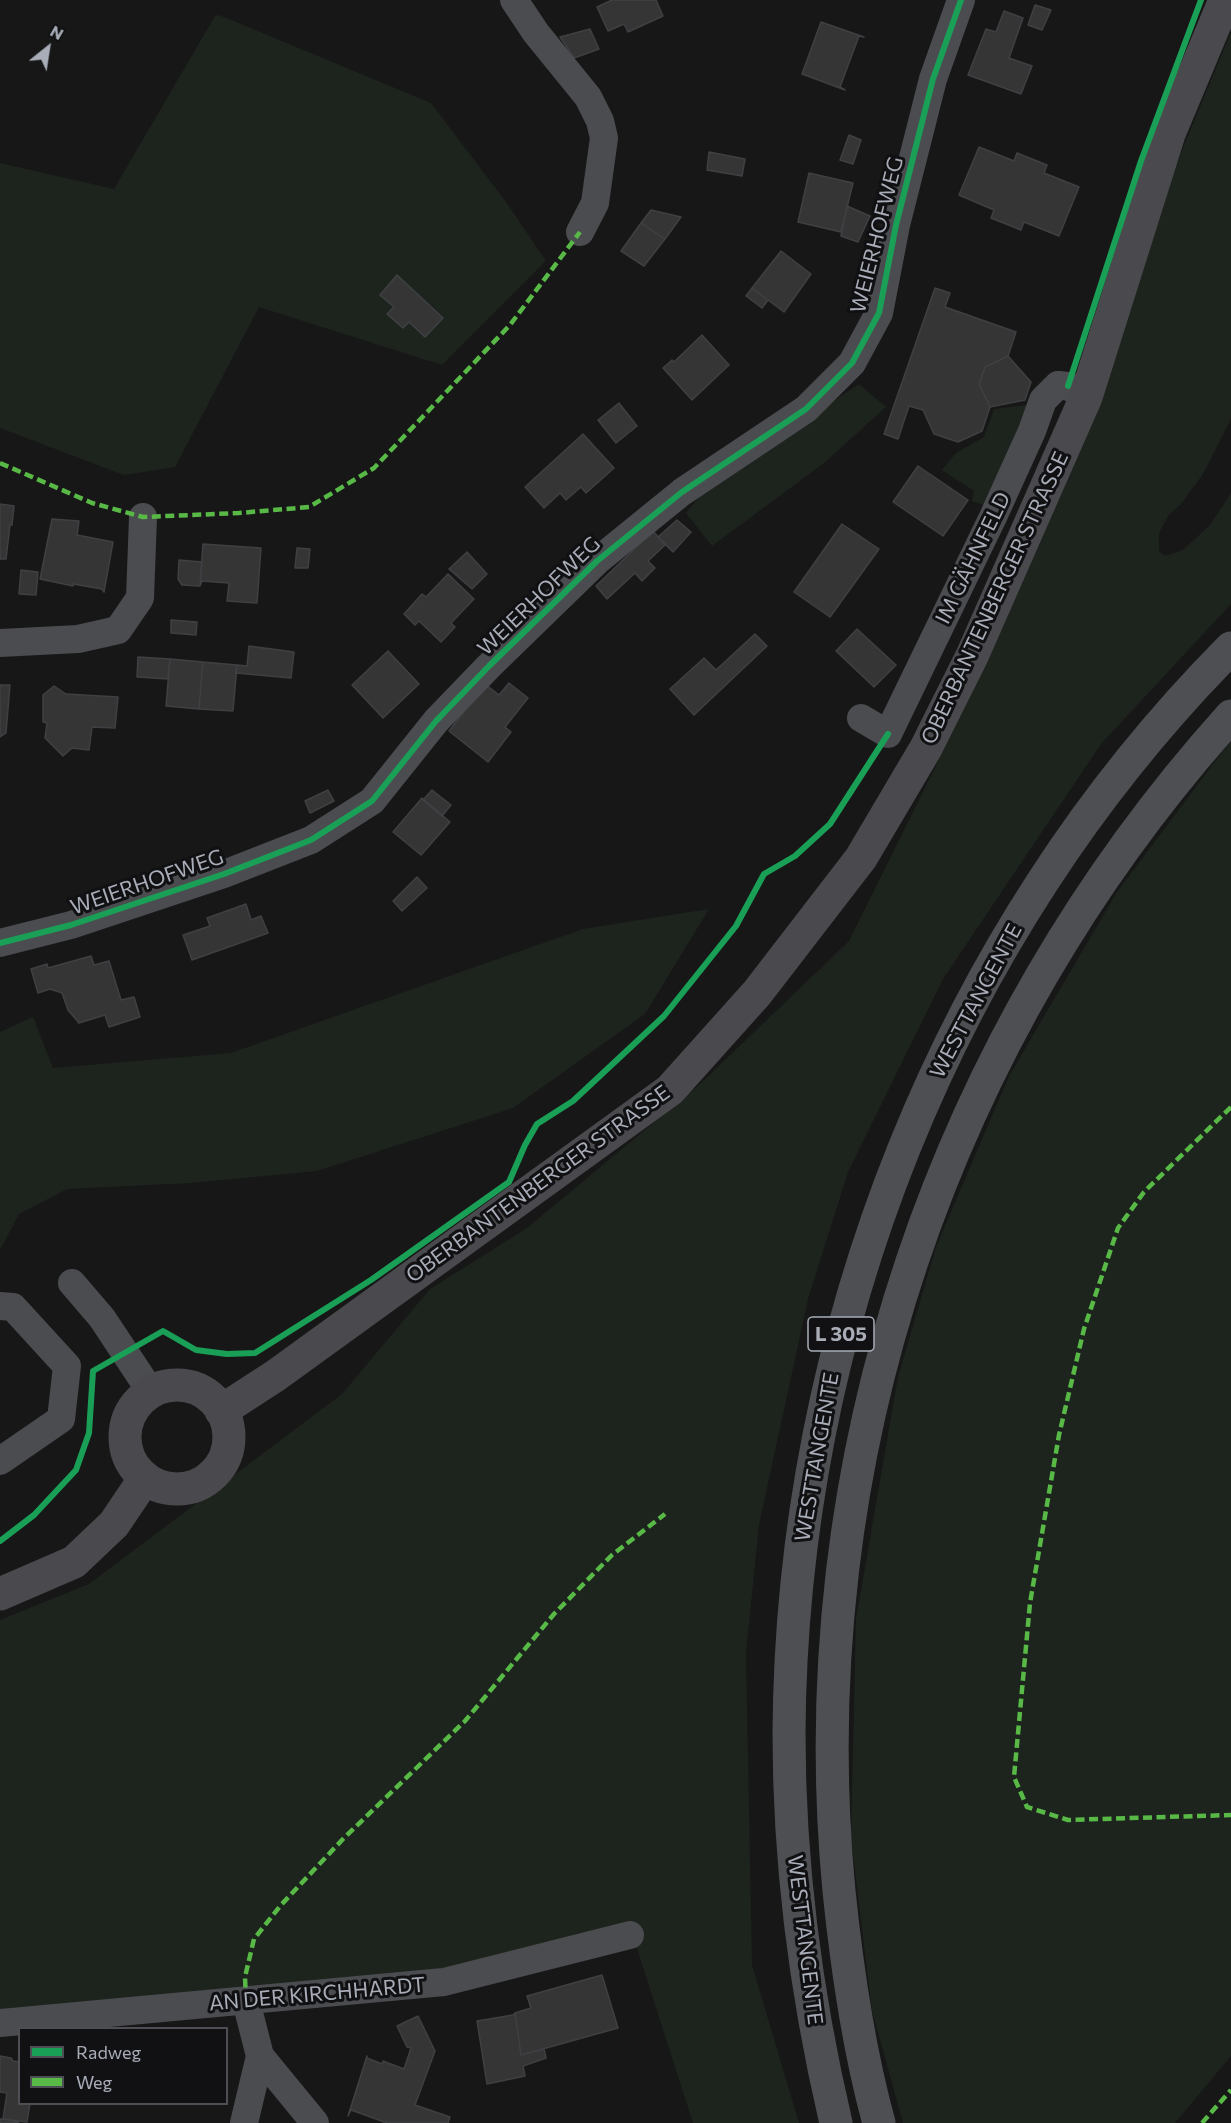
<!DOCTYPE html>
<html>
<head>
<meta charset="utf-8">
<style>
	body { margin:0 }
	#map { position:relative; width:1231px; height:2123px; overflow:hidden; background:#171717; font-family:Commissioner,sans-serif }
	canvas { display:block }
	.legend { position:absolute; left:18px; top:2027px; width:210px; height:78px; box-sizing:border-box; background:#111113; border:2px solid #4d4f55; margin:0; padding:8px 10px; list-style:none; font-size:18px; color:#a8adb8 }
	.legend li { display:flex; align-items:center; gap:12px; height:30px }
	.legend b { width:30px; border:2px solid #4d4f55 }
	.north { position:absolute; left:18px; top:18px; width:60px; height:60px; -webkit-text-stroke:4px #111113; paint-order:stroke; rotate:30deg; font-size:16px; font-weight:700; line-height:24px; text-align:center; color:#a8adb8 }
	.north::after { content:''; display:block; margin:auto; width:21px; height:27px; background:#a8adb8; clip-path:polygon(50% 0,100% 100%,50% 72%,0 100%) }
</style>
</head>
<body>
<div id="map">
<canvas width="1231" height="2123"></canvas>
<ul class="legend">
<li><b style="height:8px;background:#1a9f57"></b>Radweg</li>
<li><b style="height:8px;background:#58b947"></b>Weg</li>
</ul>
<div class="north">N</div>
</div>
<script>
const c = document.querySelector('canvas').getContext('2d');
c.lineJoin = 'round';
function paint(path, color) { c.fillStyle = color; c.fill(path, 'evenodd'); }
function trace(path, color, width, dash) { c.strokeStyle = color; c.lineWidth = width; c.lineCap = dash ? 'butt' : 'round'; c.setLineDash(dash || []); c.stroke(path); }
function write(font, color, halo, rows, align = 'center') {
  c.font = font + ' Commissioner,sans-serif'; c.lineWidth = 6; c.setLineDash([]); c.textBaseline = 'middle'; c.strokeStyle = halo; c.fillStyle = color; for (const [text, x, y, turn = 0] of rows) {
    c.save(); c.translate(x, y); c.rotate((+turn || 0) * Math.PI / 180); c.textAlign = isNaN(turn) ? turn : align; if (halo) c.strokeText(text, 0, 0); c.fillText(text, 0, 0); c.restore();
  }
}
paint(new Path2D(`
	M219 15 431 103 506 202 546 261 442 365 259 307 175 467 124 475 0 428V163L114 189 215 16Z
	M1231 32V419L1203 474 1181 504 1168 516 1159 533V551L1165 556 1183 550 1210 525 1231 493V604L1101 744 943 979 848 1172 808 1299 759 1525 746 1653 752 1965 799 2123H693L633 1936 426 1980 0 2017V1620L89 1584 342 1394 430 1289 527 1228 699 1085 849 941 970 697 1168 184Z
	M859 384 886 407 824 463 712 546 686 513 708 486Z
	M1027 405 989 507 972 501 974 491 942 470 956 453 984 437 994 409Z
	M1231 740V2056L1175 2123H903L872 2011 851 1837 856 1619 898 1377 936 1247 1009 1076 1117 892Z
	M709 909 645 1014 513 1108 317 1171 190 1183 67 1189 19 1214 0 1250V1032L33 1017 53 1068 231 1053 583 929Z`), '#1d241e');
const building = new Path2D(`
	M612 0H656L663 16 628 32 624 24 608 31 597 7Z
	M1035 5 1051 10 1042 30 1028 25Z
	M1004 11 1023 18 1009 58 1032 66 1021 94 968 75 986 29 996 32Z
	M821 22 864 37 859 36 840 87 845 90 802 74Z
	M590 29 599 49 574 58 560 37Z
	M849 135 861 140 853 164 840 160Z
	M979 147 1014 161 1017 153 1047 165 1044 173 1079 187 1059 236 1024 222 1021 230 991 218 994 210 959 195Z
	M709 152 745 159 742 176 707 170Z
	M809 173 853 183 841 232 798 222Z
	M847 206 870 216 858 242 841 236Z
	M651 210 681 217 665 239 641 223Z
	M641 223 665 239 644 266 621 251Z
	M781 251 811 274 784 312 752 288Z
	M397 275 443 318 425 337 409 322 403 328 387 314 394 307 380 295Z
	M752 288 768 300 762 308 746 296Z
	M935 288 950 293 945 307 1016 332 1008 356 985 367 979 384 990 407 982 431 958 442 934 434 923 410 909 406 898 439 884 434Z
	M702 335 729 365 692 400 663 368 672 360 674 362Z
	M1008 356 1031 382 1025 400 990 407 979 384 985 367Z
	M619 403 637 426 616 443 598 420Z
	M583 434 614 468 586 493 581 487 566 500 560 493 544 508 525 487Z
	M918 466 968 500 943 536 893 502Z
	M0 504 14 506 12 525H10L6 559H0Z
	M52 519 79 521 77 535 113 542 104 592 102 589 73 584V586L40 579Z
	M677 520 691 532 673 552 658 537Z
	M842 524 879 549 830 617 794 592Z
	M653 531 665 545 648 561 655 568 642 581 635 573 607 599 596 586Z
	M203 544 261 548 257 603 227 601 229 583 202 581 200 586Z
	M297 548 310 549 308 568H295Z
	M467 552 487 574 472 589 449 569Z
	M179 560 202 562 200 586 182 585 178 579Z
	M21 570 38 572 36 595 19 594Z
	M448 574 474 599 451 623 455 627 441 642 419 621 415 625 404 614 422 594 426 597Z
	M171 620 197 622 196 635 171 633Z
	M857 629 896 665 874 687 836 651Z
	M755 634 767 646 694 715 670 689 704 658 716 670Z
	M249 646 294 652 291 678 236 673 237 665 247 666Z
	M388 651 419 684 383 718 352 685Z
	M138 657 170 659 168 679 137 677Z
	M170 659 203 662 199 709 166 706Z
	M203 662 237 665 233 711 199 709Z
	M509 683 528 698 505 727 511 732 488 762 449 731 485 684 499 695Z
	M0 685H10L6 733 0 737Z
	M54 686 66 694 118 697 115 728 92 727 89 750 72 748 63 756 45 738 47 723 43 722V695Z
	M328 790 334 801 310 813 305 801Z
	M432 790 451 805 442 816 423 800Z
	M422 798 450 822 421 855 393 832Z
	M417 877 427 888 402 911 393 901Z
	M246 904 251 920 261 916 268 933 192 960 183 935 210 926 207 918Z
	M91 956 94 965 109 961 121 1000 134 997 140 1017 109 1027 105 1015 79 1023 68 1010 62 993 50 989 38 993 31 969 47 964 48 968Z
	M602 1975 618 2028 521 2055 515 2013 531 2008 527 1996Z
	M515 2013 521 2055 544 2049 546 2058 523 2066 525 2076 487 2084 477 2021 513 2015Z
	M418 2016 435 2051 415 2105 450 2117 448 2123H387L351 2110 348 2116 367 2056V2058L382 2064 383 2061 404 2069 411 2048 407 2047 397 2026Z
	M0 2056 11 2058 13 2061 20 2062V2104H30L27 2122 3 2119 7 2093 0 2092Z
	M0 2119 10 2120 19 2123H0Z`);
paint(building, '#353536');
trace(building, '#3f4043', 1.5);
trace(new Path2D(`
	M514 0 536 33 588 97 600 121 604 138 595 203 580 232
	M0 643 78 639 118 630 140 598 143 517
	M861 718 888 734 993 517 1032 431 1043 400 1058 385 1068 386 1086 397
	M0 943 71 925 224 874 311 840 372 801 436 721 489 666 597 561 682 492 806 409 852 363 879 313 896 225 933 79 961 0
	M72 1283 102 1318 151 1392
	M0 1306 13 1307 67 1366 61 1419 0 1461
	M246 2001 260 2056 315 2123
	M0 2023 444 1982 630 1935
	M244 2123 260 2056`), '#4b4c50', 28);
trace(new Path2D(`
	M125 1437a52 52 0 1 1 104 0a52 52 0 1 1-104 0Z
	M221 1411 275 1376 670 1090 757 993 861 858 926 748 972 656 1086 397 1169 134 1225 0
	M0 1594 74 1562 114 1524 145 1478`), '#4a4a4e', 33);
trace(new Path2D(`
	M836 2123C806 1995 789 1865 789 1734 791 1333 947 934 1231 648
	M879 2123C858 2047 847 1969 839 1891 798 1462 943 1036 1231 716`), '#4d4f52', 33);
trace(new Path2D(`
	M0 463 92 503 143 517 239 513 309 507 374 468 510 325 580 232
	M1231 1107 1144 1192 1118 1228 1084 1329 1059 1435 1030 1603 1014 1777 1027 1807 1068 1820 1231 1815
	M246 2001 245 1977 254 1939 281 1905 343 1839 465 1721 554 1614 612 1555 665 1514
	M1202 2123 1231 2090`), '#58b947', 4.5, [9, 4.5]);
trace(new Path2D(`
	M1068 386 1141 161 1201 0
	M0 943 71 925 224 874 311 840 372 801 436 721 489 666 597 561 682 492 806 409 852 363 879 313 896 225 933 79 961 0
	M0 1541 34 1515 76 1470 89 1433 93 1371 163 1331 196 1350 227 1354 255 1353 371 1280 509 1182 525 1145 537 1124 573 1101 664 1016 736 926 764 874 795 856 830 824 888 734`), '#1a9f57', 6);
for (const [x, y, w] of [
	[841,1334,66]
]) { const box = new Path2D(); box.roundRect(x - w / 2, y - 17, w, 34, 4.5); c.fillStyle = '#111113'; c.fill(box); trace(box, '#a8adb8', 1.5); }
write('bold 20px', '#a8adb8', null, [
	["L 305",841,1334]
]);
write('21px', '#a8adb8', '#111113', [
	["WEIERHOFWEG",877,235,-76],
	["IM GÄHNFELD",973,558,-64],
	["WEIERHOFWEG",539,596,-44],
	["OBERBANTENBERGER STRASSE",995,598,-65],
	["WEIERHOFWEG",147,882,-19],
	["WESTTANGENTE",976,1001,-62],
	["OBERBANTENBERGER STRASSE",538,1184,-36],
	["WESTTANGENTE",817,1457,-80],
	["WESTTANGENTE",805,1940,83],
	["AN DER KIRCHHARDT",317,1994,-5]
]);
</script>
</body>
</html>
